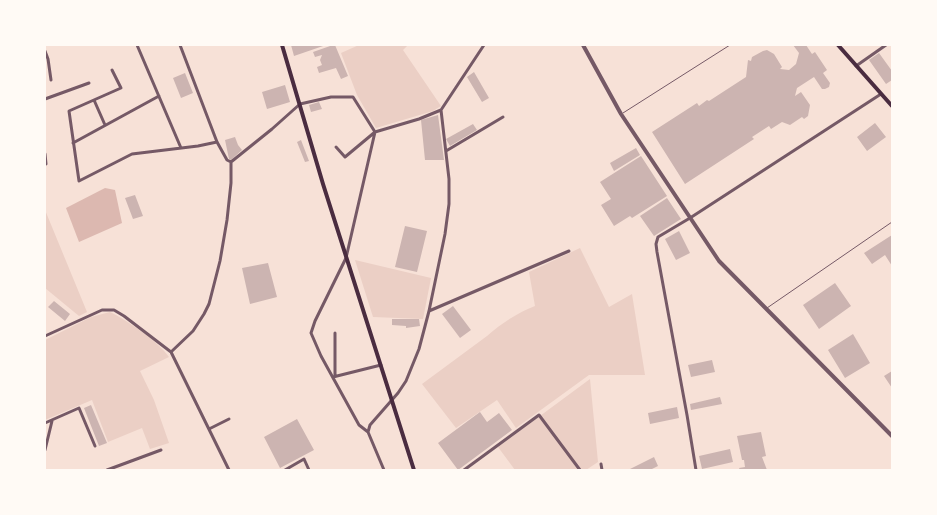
<!DOCTYPE html>
<html>
<head>
<meta charset="utf-8">
<style>
	body { margin:0 }
	#map { position:relative; width:937px; height:515px; overflow:hidden; background:#f7e1d7; font-family:Mulish,sans-serif }
	canvas { display:block }
	.frame { position:absolute; inset:0; border:46px solid #fffaf5; pointer-events:none }
</style>
</head>
<body>
<div id="map">
<canvas width="937" height="515"></canvas>
<div class="frame"></div>
</div>
<script>
const c = document.querySelector('canvas').getContext('2d');
c.lineJoin = 'round';
function paint(path, color) { c.fillStyle = color; c.fill(path, 'evenodd'); }
function trace(path, color, width, dash) { c.strokeStyle = color; c.lineWidth = width; c.lineCap = dash ? 'butt' : 'round'; c.setLineDash(dash || []); c.stroke(path); }
paint(new Path2D(`
	M359 45H408L403 50 441 106 433 111 376 128 357 95 341 53Z
	M45 210 87 312 79 316 45 288Z
	M580 248 609 307 632 294 645 375H589L516 428 497 400 456 428 422 384 487 336C502 323 517 313 535 306L529 272Z
	M355 260 431 278 423 319 373 317Z
	M110 312C128 321 158 341 169 357L140 371 154 400 169 443 150 449 142 428 108 442 92 400 45 420V340L91 317Z
	M590 379 598 462 586 470H515L498 447Z`), '#ebcfc5');
paint(new Path2D(`
	M105 188 115 190 122 223 79 242 66 208Z`), '#dcb8b0');
paint(new Path2D(`
	M291 45H326L294 56Z
	M333 45H335L348 76 341 79 336 68 319 73 317 67 322 65 320 60 322 55 315 57 313 52Z
	M793 45H806L812 54 815 52 827 70 823 73 830 83 829 87 825 89H822L814 77 797 88 795 96 801 92 810 105 808 116 804 119 802 117 790 125 782 122 771 129 769 126 752 137 754 139 685 184 652 132 697 103 699 106 707 100 709 101 746 77 748 60 751 61 752 57 763 51 767 50 774 54 782 67 780 69 789 70 796 64 799 53Z
	M879 53 892 71V80L886 84 869 60Z
	M474 72 489 98 482 102 467 77Z
	M185 73 193 93 181 98 173 78Z
	M285 85 290 102 267 109 262 92Z
	M319 102 322 109 311 112 309 105Z
	M438 115 444 160H425L421 120Z
	M875 123 886 137 867 151 857 137Z
	M473 124 477 130 450 146 446 139Z
	M235 137 238 145 242 150 231 160 229 159 225 140Z
	M301 140 309 161 305 162 297 142Z
	M636 148 640 155 614 171 610 163Z
	M641 156 667 196 632 218 630 216 614 226 601 205 611 199 600 182Z
	M135 195 143 216 133 219 125 198Z
	M667 198 681 219 654 236 640 216Z
	M405 226 427 231 417 272 395 267Z
	M679 231 690 253 676 260 665 239Z
	M892 235V266L885 255 872 264 864 253Z
	M268 263 277 297 250 304 242 268Z
	M835 283 851 306 819 329 803 305Z
	M54 301 70 314 65 321 48 307Z
	M453 306 471 330 460 338 442 314Z
	M392 319H419L420 326 406 328V326L392 325Z
	M853 334 870 363 845 378 828 350Z
	M712 360 715 372 691 377 688 365Z
	M892 371V388L884 376Z
	M720 397 722 404 691 410 690 404Z
	M91 405 107 443 99 446 84 408Z
	M677 407 679 418 650 424 648 413Z
	M480 412 487 422 499 413 512 430 458 470 438 443Z
	M297 419 314 450 280 468 264 437Z
	M761 432 766 456 762 457 767 470H740L739 468 745 467 744 460H742L737 436Z
	M730 449 733 462 702 469 699 456Z
	M654 457 658 466 650 470H628Z`), '#ccb4b1');
trace(new Path2D(`
	M623 113 730 45
	M767 308 892 222`), '#755966', 1);
trace(new Path2D(`
	M137 45 181 148
	M180 45 217 142 227 160 231 162
	M45 51 48 59 51 80
	M856 66 886 45
	M112 70 121 88 69 111 79 181 132 154 198 146 217 142
	M45 99 89 83
	M94 100 105 125
	M73 143 159 96
	M336 147 345 157 375 132 346 258 315 321 311 333 321 356 359 425 368 432
	M446 151 503 117
	M45 154 46 164
	M429 311 569 251
	M335 333V376
	M45 336 102 310H114L124 316 171 352 229 470
	M171 352 193 331 204 314 209 304 220 261 227 220 231 183V162L272 129 300 104 331 97H353L375 132 419 119 441 110 484 45
	M333 377 381 365
	M45 423 79 408 95 446
	M209 429 229 419
	M45 450 52 421
	M601 464 602 470
	M107 470 161 450
	M285 470 304 459 309 470
	M384 470 368 432 370 425 398 393 406 381 419 349 429 311 445 234 449 204V179L441 110
	M464 470 539 415 580 470
	M696 470 687 415 657 252 656 244 658 237 690 218 881 94`), '#755966', 3);
trace(new Path2D(`
	M583 45 621 114 719 261 892 436`), '#755966', 4);
trace(new Path2D(`
	M282 45 323 184 414 470
	M838 45 892 106`), '#4a2c40', 4);
</script>
</body>
</html>
